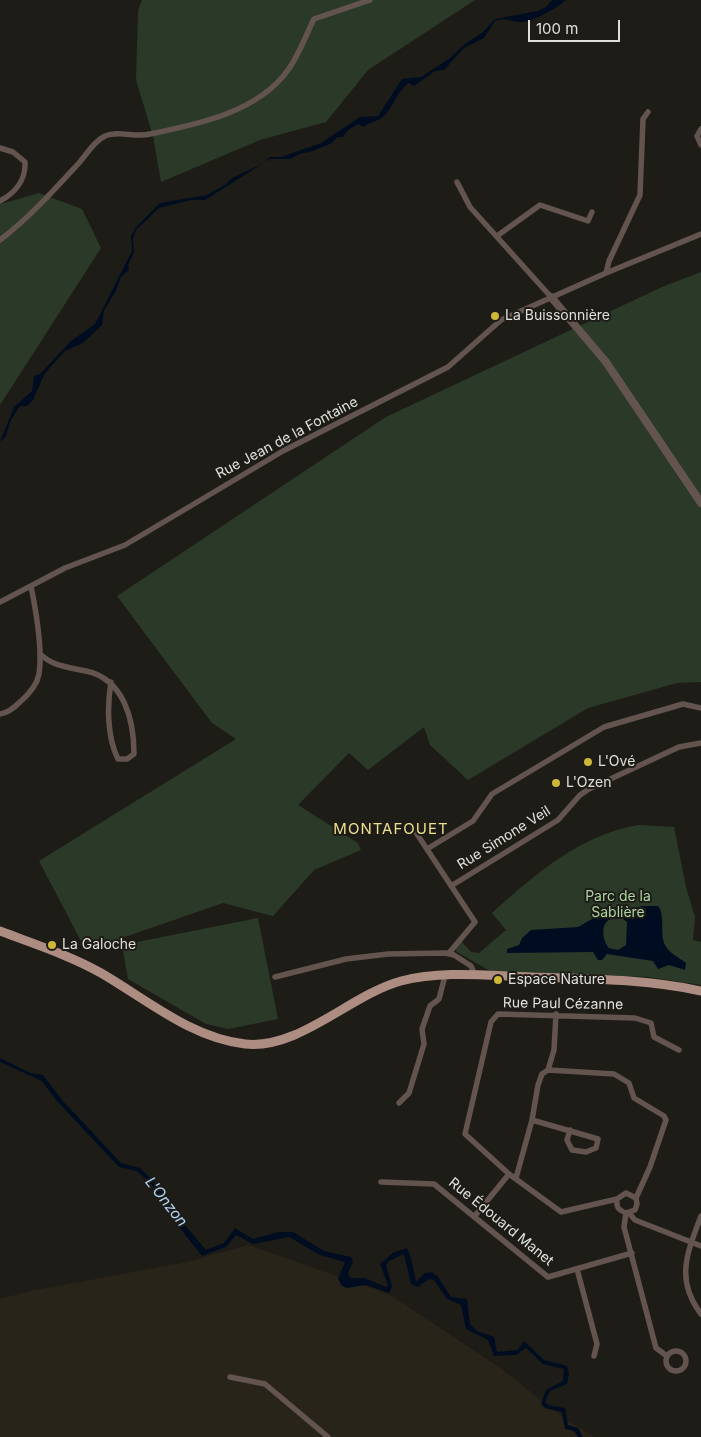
<!DOCTYPE html>
<html>
<head>
<meta charset="utf-8">
<style>
	body { margin:0 }
	#map { position:relative; width:701px; height:1437px; overflow:hidden; background:#1e1c16; font-family:Inter,sans-serif }
	canvas { display:block }
	.scale { position:absolute; left:528px; top:20px; width:92px; height:22px; box-sizing:border-box; border:2px solid #e0dfdb; border-top:0; padding-left:6px; font-size:15px; line-height:18px; white-space:nowrap; color:#e0dfdb; -webkit-text-stroke:4px #1e1c16; paint-order:stroke }
</style>
</head>
<body>
<div id="map">
<canvas width="701" height="1437"></canvas>
<div class="scale">100 m</div>
</div>
<script>
const c = document.querySelector('canvas').getContext('2d');
c.lineJoin = 'round';
function paint(path, color) { c.fillStyle = color; c.fill(path, 'evenodd'); }
function trace(path, color, width, dash) { c.strokeStyle = color; c.lineWidth = width; c.lineCap = dash ? 'butt' : 'round'; c.setLineDash(dash || []); c.stroke(path); }
function write(font, color, halo, rows, align = 'center') {
  c.font = font + ' Inter,sans-serif'; c.lineWidth = 4; c.setLineDash([]); c.textBaseline = 'middle'; c.strokeStyle = halo; c.fillStyle = color; for (const [text, x, y, turn = 0] of rows) {
    c.save(); c.translate(x, y); c.rotate((+turn || 0) * Math.PI / 180); c.textAlign = isNaN(turn) ? turn : align; if (halo) c.strokeText(text, 0, 0); c.fillText(text, 0, 0); c.restore();
  }
}
paint(new Path2D(`
	M249 1245 390 1295 499 1367 568 1421 595 1437H0V1299L30 1291 187 1262Z`), '#292419');
paint(new Path2D(`
	M142 0H475L368 70 326 122 260 140 161 182 153 136 136 80 138 11Z
	M39 193 82 209 101 248 0 405V201L1 204Z
	M701 272V682L677 683 588 708 468 780 430 745 424 727 368 770 349 753 298 805 358 843 361 850 314 870 273 916 223 903 96 947 82 943 39 861 236 739 212 723 117 596 386 417 662 287Z
	M639 825 674 827 686 887 695 917 693 940 701 942V985L649 977 490 971 457 952 455 949 461 941 471 952 479 953 506 930 492 913C534 875 581 834 639 825Z
	M258 918 278 1019 228 1029 206 1024 128 979 122 945Z`), '#2b3a28');
paint(new Path2D(`
	M552 0H566C559 7 530 24 519 22 509 21 505 17 495 21L484 38 464 48 444 70 435 71 414 86 409 83C397 91 394 106 384 116 378 122 369 122 363 127L358 124 348 130 343 137H338L330 144 313 151 300 154 290 159H270L205 200H191L159 208 136 230 133 239 134 252 128 265 129 270 121 277 116 291 104 310 102 325 83 343 65 351 45 373 33 400 27 406H20L11 420 6 436 0 442 14 407 32 391 34 376 40 374 71 341 95 324 132 251 131 236 136 227 160 203 207 195 225 185 232 178 264 163 270 157H281L321 143 360 117 378 116 402 79 421 77 450 58 465 44 483 32 495 19 538 11 546 7Z
	M643 906H658C666 916 659 932 665 945 669 953 678 957 686 963L685 970 669 965 658 969 653 961 607 954 602 960H598L593 952 507 953V949L519 945 522 938 531 930 578 927 599 915ZM622 918 627 922 626 945 618 950 609 948C603 942 600 925 609 920 613 918 618 919 622 918Z
	M0 1058 30 1073 43 1075 62 1100 121 1163 140 1168 160 1187 168 1205 206 1250 224 1243 235 1228 253 1239 279 1232H293L324 1251 351 1257 353 1262 348 1273 350 1278H364L386 1287 388 1285 380 1264 394 1252 407 1248 411 1258 416 1282 425 1273 432 1272 438 1277 451 1297 467 1299 470 1324 477 1331 494 1337 497 1352 518 1350 524 1341 544 1360 567 1366 569 1374 567 1384 550 1391 545 1402 548 1405 565 1408 568 1425 578 1428 583 1437H578L574 1431 565 1429 562 1412 545 1408 541 1404 546 1390 563 1381 564 1369 543 1364 526 1348 516 1355 494 1356 488 1340 466 1329 461 1305 447 1299 434 1280 429 1279 418 1287 411 1284 404 1254 389 1261 386 1265 392 1286 389 1293 366 1285 347 1288 342 1286 338 1279 345 1262 320 1255 289 1237 253 1244 236 1235 226 1247 202 1256 164 1208 152 1185 137 1171 119 1167 57 1101 42 1081 0 1062Z`), '#000d21');
trace(new Path2D(`
	M701 129 697 136 701 145
	M0 148 13 152 25 162C26 180 15 193 0 201
	M457 182 470 207 551 297
	M497 236 540 205 588 221 592 212
	M0 240C29 218 54 190 79 163 87 154 93 142 105 136 119 130 135 138 150 134 199 124 258 112 288 70 299 55 306 35 314 19L370 0
	M606 273 609 261 640 195 643 119 648 112
	M0 602 65 568 125 545 283 451 448 367 501 320 606 273 701 234
	M40 654C54 667 68 667 86 671 124 679 134 720 134 754L127 759H118C107 737 107 706 111 682
	M0 714C7 713 14 708 20 702 28 695 37 686 39 674 43 649 36 611 31 586
	M413 828 475 922 449 953
	M427 849 473 821 492 794 604 727 683 704 701 708
	M451 886 558 820 580 795 589 789 679 747 701 743
	M275 977 346 959 388 954 445 953 454 955 471 966 475 975
	M548 1070 554 1050 556 1014
	M399 1103 409 1093 424 1044 422 1029 430 1006 439 999 445 976
	M532 1120 598 1139 596 1148 586 1152 572 1150 567 1140 570 1130
	M516 1178 532 1120 538 1085 542 1074 548 1070 614 1074 629 1083 634 1098 664 1116 666 1120 650 1167 636 1198
	M381 1182 434 1184 548 1277 632 1253
	M617 1199C616 1207 618 1210 626 1213L635 1210 637 1204 636 1198 626 1193 617 1199 561 1212 509 1174 465 1134 491 1022 498 1014 635 1018 651 1023 654 1037 679 1050
	M626 1213 624 1227 656 1348 667 1356
	M629 1213 635 1220 701 1246
	M701 1216C687 1253 675 1280 701 1314
	M474 1217 509 1174
	M577 1269 597 1344 594 1356
	M666 1361a10 10 0 1 1 20 0a10 10 0 1 1-20 0Z
	M230 1377 265 1384 328 1437`), '#64544f', 5.5);
trace(new Path2D(`
	M551 297 606 362 701 503`), '#64544f', 8);
trace(new Path2D(`
	M0 931C34 944 69 955 101 973 146 999 191 1038 245 1044 299 1050 350 995 401 981 443 970 490 976 532 977 589 979 646 979 701 991`), '#ad8c82', 9);
for (const [x, y, r, color] of [
	[495,316,5,"#ceb837"],
	[588,762,5,"#ceb837"],
	[556,783,5,"#ceb837"],
	[52,945,5,"#ceb837"],
	[498,980,5,"#ceb837"]
]) { const dot = new Path2D(); dot.arc(x, y, r, 0, 2 * Math.PI); c.fillStyle = color; c.fill(dot); trace(dot, '#1e1c16', 2); }
write('14px', '#e0dfdb', '#1e1c16', [
	["La Buissonnière",505,316],
	["L'Ové",598,762],
	["L'Ozen",566,783],
	["La Galoche",62,945],
	["Espace Nature",508,980]
], 'left');
write('14px', '#e0dfdb', '#1e1c16', [
	["Rue Jean de la Fontaine",287,438,-28],
	["Rue Simone Veil",504,838,-32],
	["Rue Paul Cézanne",563,1004,1],
	["Rue Édouard Manet",501,1222,39]
]);
write('14px', '#acd5a3', '#1e1c16', [
	["Parc de la",618,897],
	["Sablière",618,913]
]);
c.letterSpacing = '1px';
write('15px', '#eedf91', '#1e1c16', [
	["MONTAFOUET",391,829]
]);
c.letterSpacing = '0px';
write('italic 15px', '#b1d7fb', '#1e1c16', [
	["L'Onzon",166,1202,52]
]);
</script>
</body>
</html>
